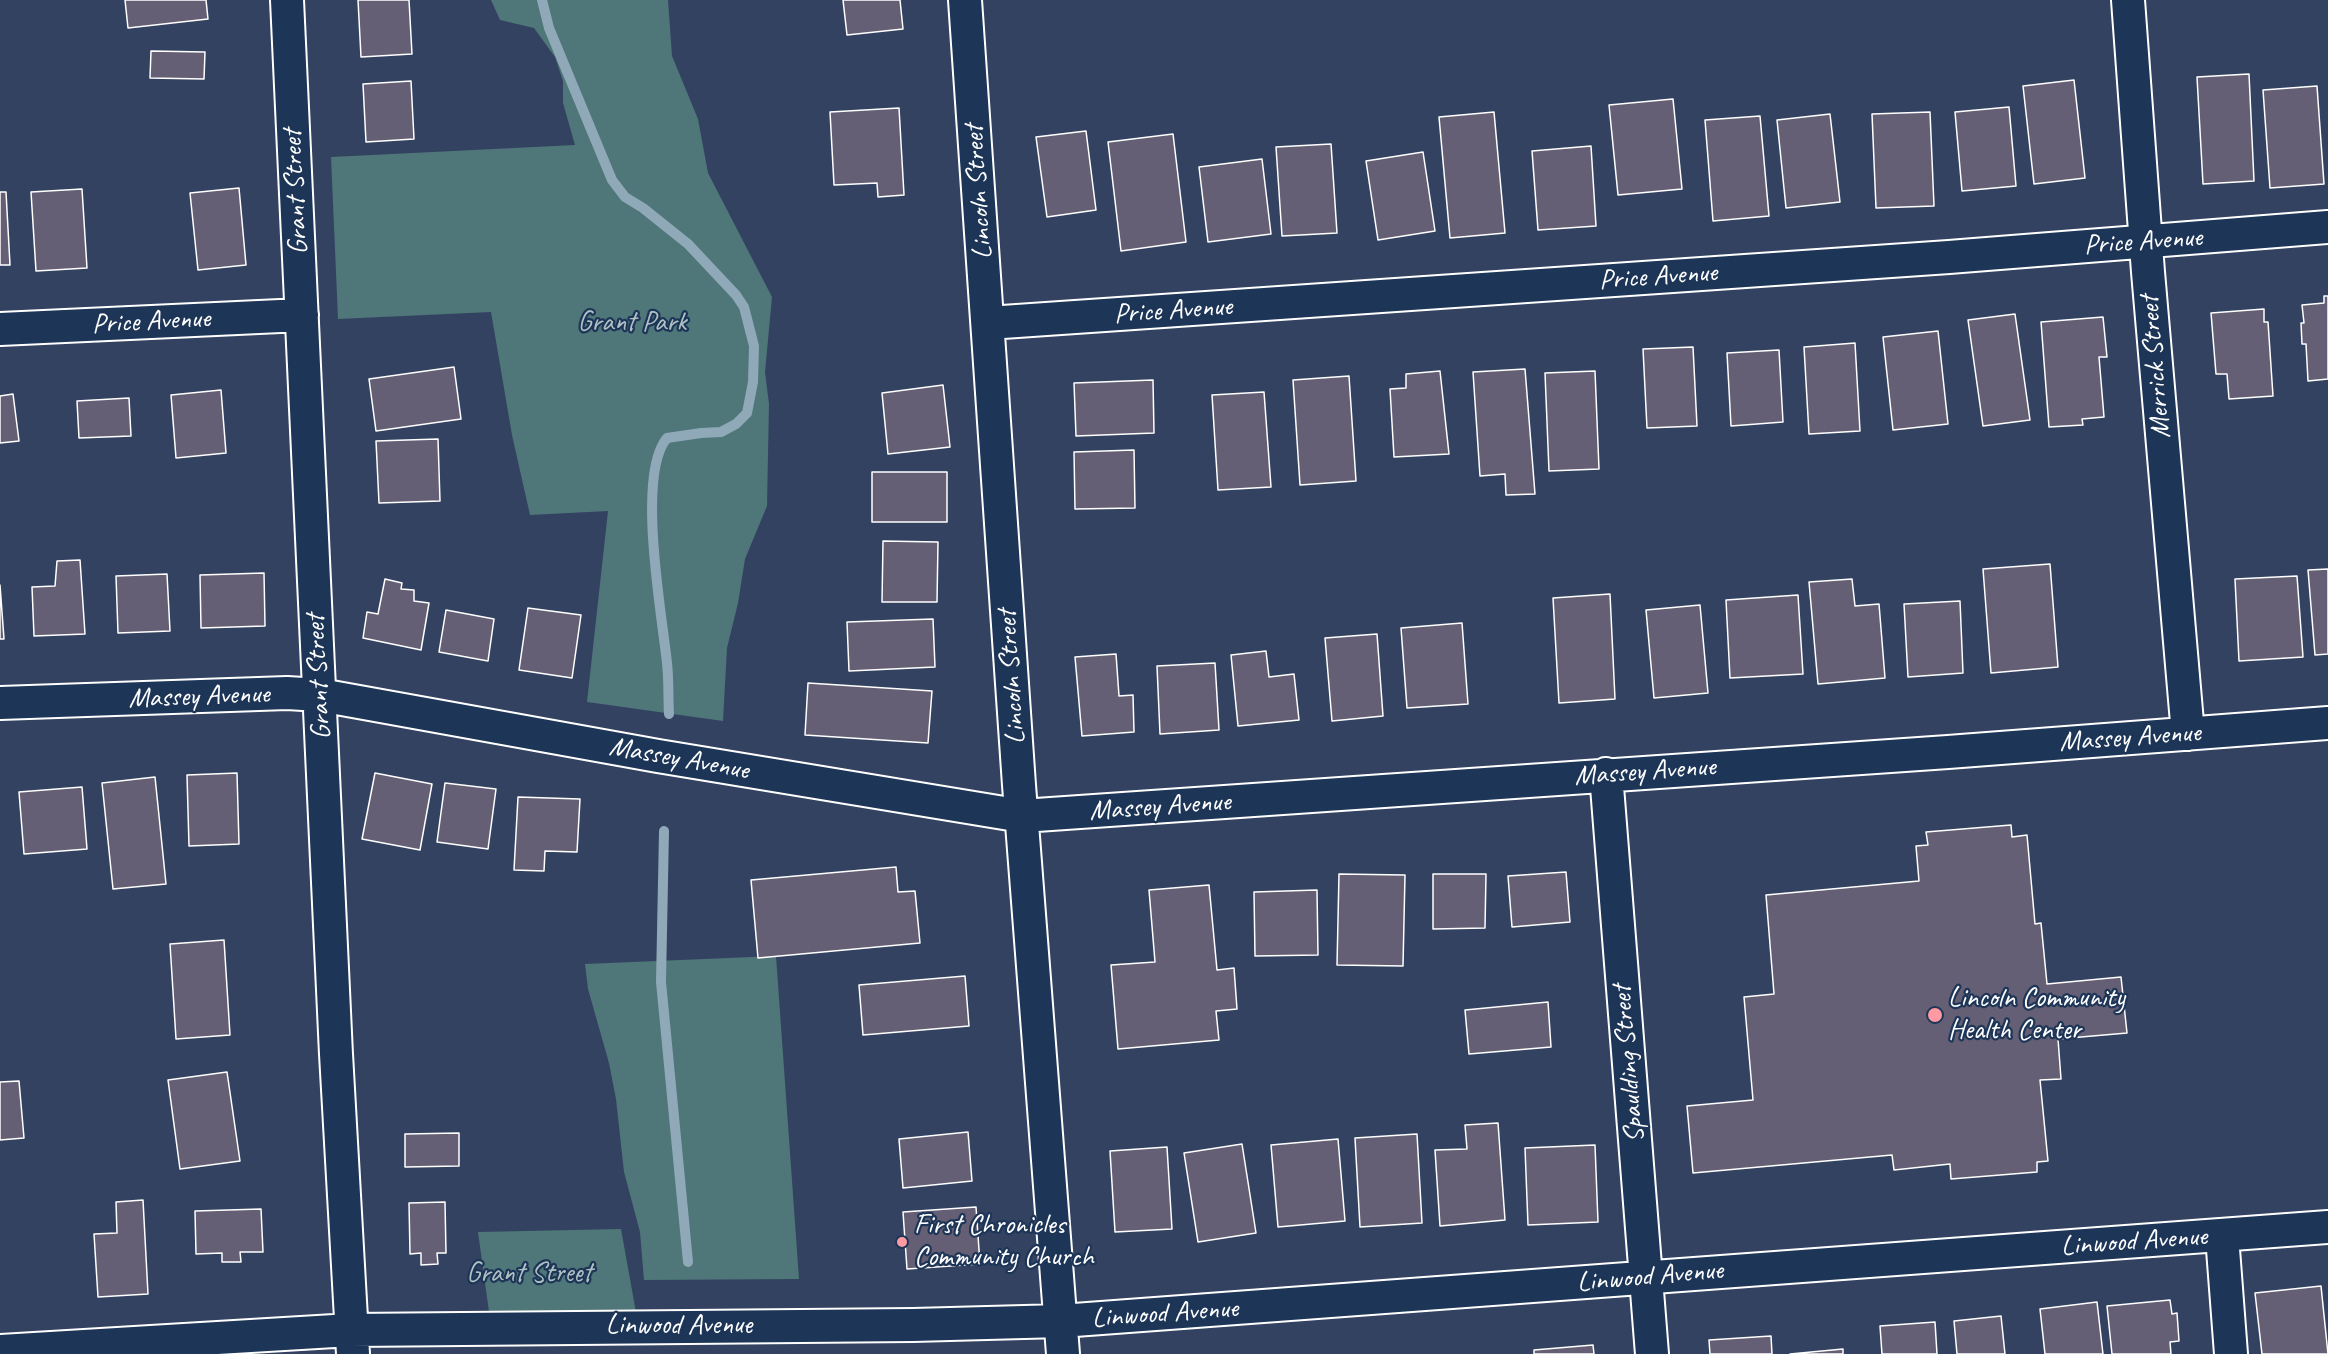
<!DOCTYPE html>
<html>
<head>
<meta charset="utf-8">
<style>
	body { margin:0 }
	canvas { display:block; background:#324260 }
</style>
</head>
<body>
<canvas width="2328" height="1354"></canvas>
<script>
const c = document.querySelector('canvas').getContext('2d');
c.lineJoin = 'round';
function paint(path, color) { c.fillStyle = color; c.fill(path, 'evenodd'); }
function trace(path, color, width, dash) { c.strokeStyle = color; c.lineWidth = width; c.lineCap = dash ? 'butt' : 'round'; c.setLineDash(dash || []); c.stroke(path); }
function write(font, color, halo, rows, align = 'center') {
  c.font = font + ' Caveat,sans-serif'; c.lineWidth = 4.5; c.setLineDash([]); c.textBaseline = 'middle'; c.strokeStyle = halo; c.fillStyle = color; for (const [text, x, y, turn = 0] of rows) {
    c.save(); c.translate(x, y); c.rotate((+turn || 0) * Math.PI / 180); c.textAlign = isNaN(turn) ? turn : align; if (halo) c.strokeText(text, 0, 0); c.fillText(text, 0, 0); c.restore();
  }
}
paint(new Path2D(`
	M491 0H668L672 56 698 119 708 173 772 297 765 372 769 404 767 506 745 559 738 603 727 648 723 721 587 702 608 511 530 515 512 435 491 312 338 319 331 157 575 145 563 103V81L555 57 534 28 500 20Z
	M776 956 799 1279 644 1280 640 1232 624 1172 616 1099 609 1063 588 989 585 964Z
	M621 1229 637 1318 490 1319 478 1232Z`), '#4f7679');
trace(new Path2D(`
	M542 0 549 28 612 180 625 197 643 208 688 244 736 295 744 307 754 346 753 382 747 413 736 424 721 432 701 433 667 438C636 474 662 615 667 663 669 680 668 697 669 714
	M664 831 661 982 688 1262`), '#8fa9b8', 10);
const building = new Path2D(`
	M125 0H206L208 19 128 28Z
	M358 0H409L412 54 361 57Z
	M843 0H900L903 29 847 35Z
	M151 51 205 52 204 79 150 78Z
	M2249 74 2254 181 2203 184 2197 77Z
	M2074 80 2085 178 2034 184 2023 86Z
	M411 81 414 139 366 142 363 84Z
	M2317 86 2324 184 2270 188 2263 90Z
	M1673 99 1682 189 1618 195 1609 105Z
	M2009 107 2016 186 1962 191 1955 112Z
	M899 108 904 195 878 197 877 183 834 185 830 112Z
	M1494 112 1505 233 1450 238 1439 117Z
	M1930 112 1934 206 1876 208 1872 114Z
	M1830 114 1840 202 1786 208 1777 120Z
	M1760 116 1769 216 1713 221 1705 120Z
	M1086 131 1096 210 1047 217 1036 137Z
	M1173 134 1186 242 1121 251 1108 142Z
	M1331 144 1337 233 1282 236 1276 147Z
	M1591 146 1596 226 1538 230 1532 151Z
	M1423 152 1435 231 1378 240 1366 161Z
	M1262 159 1271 234 1208 242 1199 167Z
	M239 188 246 265 198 270 190 193Z
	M82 189 87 268 36 271 31 192Z
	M0 192H6L10 265H0Z
	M2324 296H2328V379L2308 381 2306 344H2302L2301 323H2304L2302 305 2324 303Z
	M2264 309V322H2268L2273 396 2229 399 2227 374H2216L2211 313Z
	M2015 314 2030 420 1983 426 1968 320Z
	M2103 317 2107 357H2099L2104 417 2082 419 2083 425 2049 427 2041 322Z
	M1938 331 1948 424 1893 430 1883 337Z
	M1855 343 1860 431 1809 434 1804 347Z
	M1693 347 1697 426 1647 428 1643 349Z
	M1779 350 1783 422 1731 426 1727 353Z
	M454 367 461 419 376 431 369 379Z
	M1525 369 1535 494 1506 495 1505 474 1480 476 1473 372Z
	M1440 371 1449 454 1394 457 1390 389 1406 388V374Z
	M1595 371 1599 469 1549 471 1545 373Z
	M1349 376 1356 481 1300 485 1293 380Z
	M1153 380 1154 433 1076 436 1074 383Z
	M943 385 950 447 888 454 882 393Z
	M221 390 226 453 176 458 171 395Z
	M1264 392 1271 487 1218 490 1212 395Z
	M13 394 19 441 0 443V396Z
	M129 398 131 436 79 438 77 401Z
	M438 439 440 501 379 503 376 441Z
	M1134 450 1135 508 1075 509 1074 452Z
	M872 472H947V522H872Z
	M883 541 938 542 937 602H882Z
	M80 560 85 634 34 636 32 587 55 586 57 561Z
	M2050 564 2058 667 1991 673 1983 569Z
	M2328 569V654L2315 655 2308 570Z
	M264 573 265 626 201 628 200 575Z
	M167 574 170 631 118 633 116 576Z
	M2297 576 2303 657 2239 661 2235 579Z
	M385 579 402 583 401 589 414 590V601L429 603 421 650 363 638 367 612 378 614Z
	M1852 579 1855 606 1879 604 1885 678 1818 684 1809 582Z
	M0 585 4 639H0Z
	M1610 594 1615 699 1559 703 1553 598Z
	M1798 595 1803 674 1730 678 1726 600Z
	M1960 601 1963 673 1908 677 1904 604Z
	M1700 605 1708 693 1654 698 1646 610Z
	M528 608 581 615 572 678 519 670Z
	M446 610 494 619 488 661 439 652Z
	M933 619 935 667 849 671 847 622Z
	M1462 623 1468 704 1407 708 1401 628Z
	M1377 634 1383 716 1332 721 1325 638Z
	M1266 651 1269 677 1294 674 1299 720 1238 726 1231 655Z
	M1116 654 1119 696 1133 695 1134 732 1082 736 1075 657Z
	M1215 663 1219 730 1160 734 1157 666Z
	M808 683 932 691 928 743 805 735Z
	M237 773 239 844 189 846 187 775Z
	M375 773 432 784 420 850 362 839Z
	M155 777 166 884 113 889 102 783Z
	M445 783 496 789 488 849 437 842Z
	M82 787 87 849 24 854 19 792Z
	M518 797 580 799 577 852 545 851 544 871 514 870Z
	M2011 825 2012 837 2027 835 2035 924 2041 923 2047 984 2121 977 2127 1033 2058 1039 2061 1079 2040 1080 2048 1161 2037 1162V1172L1951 1179 1950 1164 1894 1170 1892 1155 1693 1173 1687 1106 1753 1100 1744 997 1774 994 1766 895 1919 881 1916 846 1928 845 1926 832Z
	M896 867 898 892 915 891 920 943 758 958 751 880Z
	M1566 872 1570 922 1512 927 1508 876Z
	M1339 874 1405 875 1403 966 1337 965Z
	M1433 874H1486L1485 928 1433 929Z
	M1209 885 1217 970 1234 968 1237 1009 1216 1011 1219 1040 1118 1049 1111 965 1155 962 1149 890Z
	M1317 890 1318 955 1255 956 1254 892Z
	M224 940 230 1035 176 1039 170 944Z
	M965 976 969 1026 863 1035 859 985Z
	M1548 1002 1551 1047 1469 1054 1465 1010Z
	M227 1072 240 1161 180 1169 168 1080Z
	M19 1081 24 1138 0 1140V1082Z
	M1498 1123 1505 1220 1440 1226 1435 1150 1467 1149 1465 1125Z
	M968 1132 972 1181 903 1188 899 1139Z
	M459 1133V1166L405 1167V1134Z
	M1417 1134 1422 1223 1360 1227 1355 1138Z
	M1338 1139 1345 1221 1278 1227 1271 1145Z
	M1242 1144 1256 1233 1198 1242 1184 1153Z
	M1595 1145 1598 1222 1528 1225 1525 1148Z
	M1167 1147 1172 1229 1115 1232 1110 1151Z
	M143 1200 148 1294 98 1297 94 1234 117 1233 116 1202Z
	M445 1202 446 1253H437L438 1264 421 1265V1253L410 1254 409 1203Z
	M976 1207 980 1264 907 1269 903 1212Z
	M261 1209 263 1252H240L241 1262H222V1253L196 1254 195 1211Z
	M2321 1286 2328 1354H2262L2255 1293Z
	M2170 1300 2172 1314 2177 1313 2179 1341 2170 1342 2171 1354H2112L2107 1306Z
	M2097 1302 2103 1354H2045L2040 1309Z
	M2001 1316 2005 1354H1957L1954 1321Z
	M1935 1322 1937 1354H1882L1880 1326Z
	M1771 1336 1772 1354H1710L1709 1340Z
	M1593 1345 1594 1354H1534V1350Z
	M1843 1349V1354H1790Z`);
paint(building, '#645f74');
trace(building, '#fff', 1.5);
const street = new Path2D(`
	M287 0 336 1054 353 1354
	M965 0 1019 785 1063 1354
	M2128 0 2148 272 2188 734
	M988 323 1949 257 2328 227
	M0 329 302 315
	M0 703 287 693 320 695 658 756 1022 816 1948 752 2328 723
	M1606 774 1652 1354
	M2222 1236 2231 1354
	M0 1351 351 1330 913 1325 1061 1321 2328 1227`);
trace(street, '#fff', 36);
trace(street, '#1d3557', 32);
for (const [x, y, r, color] of [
	[1935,1015,8,"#ff9aa2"],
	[902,1242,6,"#ff9aa2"]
]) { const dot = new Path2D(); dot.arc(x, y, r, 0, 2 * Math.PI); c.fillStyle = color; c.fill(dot); trace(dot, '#1d3557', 2); }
write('28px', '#fff', '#1d3557', [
	["Grant Street",296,192,-93],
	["Lincoln Street",979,192,-94],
	["Price Avenue",2143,242,-4],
	["Price Avenue",1658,277,-4],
	["Price Avenue",1173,311,-4],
	["Price Avenue",151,322,-3],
	["Merrick Street",2156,367,-95],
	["Grant Street",319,677,-93],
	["Lincoln Street",1012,677,-94],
	["Massey Avenue",199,697,-2],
	["Massey Avenue",2130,738,-4],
	["Massey Avenue",679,759,10],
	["Massey Avenue",1645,772,-4],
	["Massey Avenue",1160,807,-4],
	["Spaulding Street",1629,1064,-95],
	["Linwood Avenue",2134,1242,-4],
	["Linwood Avenue",1650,1277,-5],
	["Linwood Avenue",1165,1314,-4],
	["Linwood Avenue",679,1326]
]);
write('28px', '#b0c1c3', '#1d3557', [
	["Grant Park",632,323],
	["Grant Street",529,1274]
]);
write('28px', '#fff', '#1d3557', [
	["Lincoln Community",1948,999],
	["Health Center",1948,1031],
	["First Chronicles",914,1226],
	["Community Church",914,1258]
], 'left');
</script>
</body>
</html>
